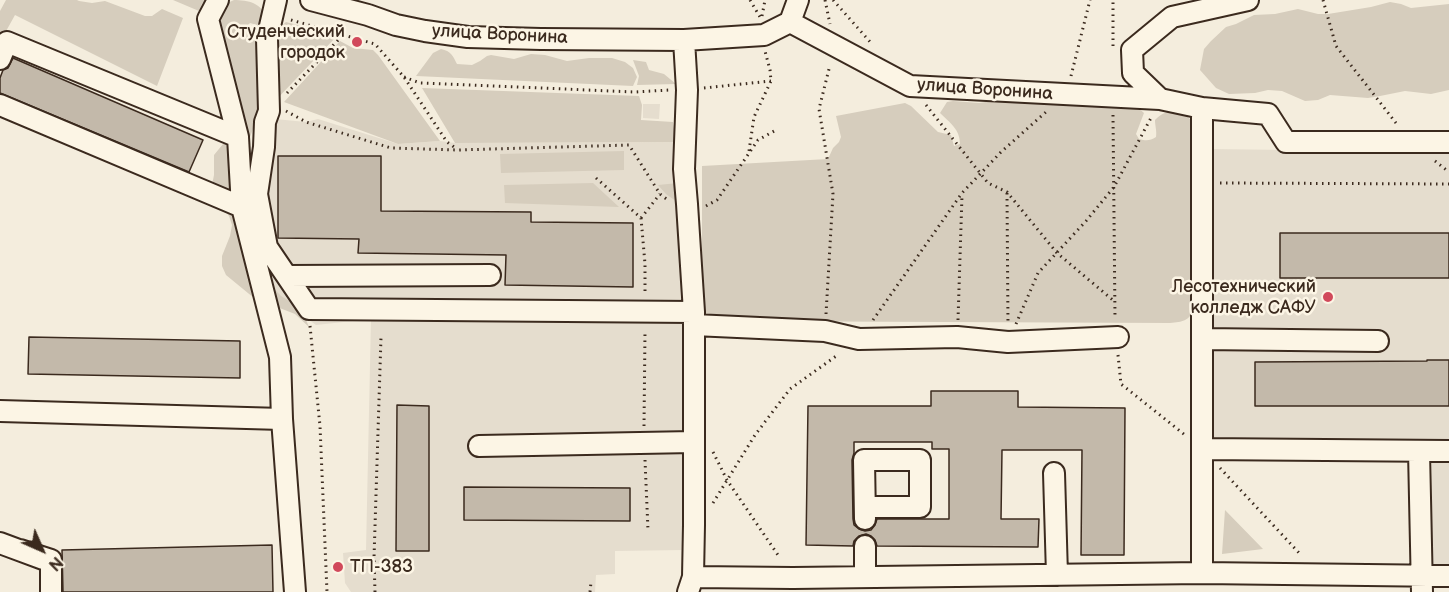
<!DOCTYPE html>
<html>
<head>
<meta charset="utf-8">
<style>
	body { margin:0 }
	#map { position:relative; width:1449px; height:592px; overflow:hidden; background:#f4eddd; font-family:"Balsamiq Sans",sans-serif }
	canvas { display:block }
	.north { position:absolute; left:12px; top:520px; width:60px; height:60px; -webkit-text-stroke:4px #fcf5e5; paint-order:stroke; rotate:135deg; font-size:16px; font-weight:700; line-height:24px; text-align:center; color:#3b2a1e }
	.north::after { content:''; display:block; margin:auto; width:21px; height:27px; background:#3b2a1e; clip-path:polygon(50% 0,100% 100%,50% 72%,0 100%) }
</style>
</head>
<body>
<div id="map">
<canvas width="1449" height="592"></canvas>
<div class="north">N</div>
</div>
<script>
const c = document.querySelector('canvas').getContext('2d');
c.lineJoin = 'round';
function paint(path, color) { c.fillStyle = color; c.fill(path, 'evenodd'); }
function trace(path, color, width, dash) { c.strokeStyle = color; c.lineWidth = width; c.lineCap = dash ? 'butt' : 'round'; c.setLineDash(dash || []); c.stroke(path); }
function write(font, color, halo, rows, align = 'center') {
  c.font = font + ' "Balsamiq Sans",sans-serif'; c.lineWidth = 5; c.setLineDash([]); c.textBaseline = 'middle'; c.strokeStyle = halo; c.fillStyle = color; for (const [text, x, y, turn = 0] of rows) {
    c.save(); c.translate(x, y); c.rotate((+turn || 0) * Math.PI / 180); c.textAlign = isNaN(turn) ? turn : align; if (halo) c.strokeText(text, 0, 0); c.fillText(text, 0, 0); c.restore();
  }
}
paint(new Path2D(`
	M643 104H660L659 119 643 118Z
	M254 117 306 122 318 119 398 144 440 141 455 143 676 142 681 213 683 319V550L615 551V574L596 575 595 592H351L345 583 343 553 366 550 371 319 316 325 254 279Z
	M1209 149 1449 152V569H1431L1432 444 1205 441Z`), '#e5ddce');
paint(new Path2D(`
	M6 0H77L79 1 92 3 105 1 145 16H152L162 9 183 18 157 86 15 15 0 42V11Z
	M173 0H205L202 4 199 11Z
	M234 0C248 0 263 3 266 19L257 25 250 23 247 26 258 37 264 115 253 129 249 140 256 259 261 275 281 296 296 305 304 315 309 327 295 314 254 298 226 275 222 266V256L230 236 232 225 229 216 223 209 212 185 214 175V155L223 144 245 133C248 121 246 116 238 107L213 37 223 5Z
	M1390 2 1401 4 1411 8 1449 4V90L1431 94 1405 91 1380 96 1368 98 1330 95 1318 100 1305 101 1282 91 1268 90 1255 93 1229 94 1216 88 1200 70 1204 49 1211 41 1226 27 1236 24 1254 15 1275 14 1298 9 1318 14H1328L1371 7Z
	M286 22 332 34 336 37 274 102 277 30Z
	M340 41 353 48 373 50 378 55 440 141 398 144 284 102Z
	M441 49C451 51 453 56 457 64L472 65 480 61 487 56 491 55 514 59 531 54 545 55 567 61 589 58H612L625 62 633 68 637 77 633 86 416 76 433 53Z
	M633 60 646 62 649 70 664 74 676 84 637 85 639 76Z
	M422 88 639 96 642 105 641 120 673 122 676 142 455 143Z
	M1005 99 1103 104 1115 107 1135 105 1144 113 1136 134 1139 139C1146 141 1150 141 1156 137 1157 131 1155 126 1155 120 1167 107 1182 110 1193 122L1194 310C1188 321 1183 322 1170 323L717 321C708 319 705 315 702 306V166L828 159 833 148 839 142 841 137 836 116 905 103 911 106 938 132 951 135 954 146 960 144C960 129 950 123 940 113L947 102 953 101 979 103Z
	M624 151V170L501 173 500 154Z
	M593 183 619 207 505 203 504 185Z
	M678 183 680 204 666 194 658 185Z
	M1225 510 1263 549 1222 554Z`), '#d6cdbd');
const building = new Path2D(`
	M13 58 203 140 189 172 0 93V78L3 70 8 68Z
	M278 156H381V211L531 212V222L633 223V287L505 285 506 255 358 253 359 239 278 238Z
	M1280 233H1449V278H1280Z
	M29 337 240 341V378L28 374Z
	M1427 360H1449V406H1255V362L1427 361Z
	M931 391H1018V407L1125 408 1124 555H1081L1082 450H1002L1001 519H1039L1038 547 877 546 875 540 871 536 866 534 859 536 854 541 853 546 806 545 808 406H931ZM854 442H932V449H949V519H877L875 525 871 530 865 531 859 529 854 525 853 519 852 460 854 453Z
	M397 405 429 406V551H396Z
	M464 487 630 488V521L464 520Z
	M272 545 273 592H63L62 550Z`);
paint(building, '#c3b9aa');
trace(building, '#3b2a1e', 1.5);
const minor = new Path2D(`
	M218 0 208 19 238 137 242 207 280 357 282 419 295 592
	M276 0 267 39 269 111 265 122 264 147 257 194 267 247 309 309 694 312
	M311 0 368 15 396 25 425 31 468 37 541 39 684 40 764 35 790 22
	M790 22 910 86 1160 99 1202 108 1268 114 1286 142H1449
	M790 22 798 0
	M684 40 687 90 684 169 687 204 694 312V525L693 577 688 592
	M0 59 7 42 238 137
	M1160 99 1133 73 1132 50 1172 17 1248 0
	M0 105 242 207
	M1202 108V573
	M287 276 490 275
	M694 325 825 331 859 339 957 337 1008 342 1118 337
	M1202 339 1378 341
	M0 411 282 419
	M479 446 693 442
	M1202 449 1449 451
	M1419 451 1422 592
	M1054 473 1057 575
	M865 519 864 460H920V507H865
	M0 543 43 559 51 560 20 550
	M865 546V577
	M693 577 793 578 1202 573 1449 576
	M51 592V560`);
trace(minor, '#3b2a1e', 24);
trace(new Path2D(`
	M750 0 760 17
	M825 0 830 24
	M833 0 872 44
	M1323 0 1336 46 1396 123
	M762 16 765 0
	M291 20 375 44 404 77 447 142 457 149
	M1113 46V0
	M1071 76 1090 0
	M404 77 420 83 635 92 669 90
	M704 88 771 81
	M287 93 342 36
	M926 105 988 183 1007 192 1057 253 1114 301
	M286 111 306 122 391 148 458 150 629 145 660 194 669 201
	M1113 115 1115 318
	M749 151 754 117 771 81 770 70 765 51
	M1435 161 1449 172
	M596 178 641 218 645 264V294
	M1220 183 1449 184
	M1007 193 1008 325
	M706 206 717 200 758 140 776 130
	M641 218 660 194
	M826 314 833 194 819 109 830 65
	M873 320 962 193 1001 152 1046 112
	M958 320 962 195
	M1016 324 1038 273 1086 221 1114 187 1152 116
	M310 326 320 426 327 592
	M1118 355 1121 384 1185 435
	M644 426 645 331
	M713 452 727 480 780 558
	M645 460 648 530
	M1220 468 1301 555
	M713 503 755 435 790 389 839 354
	M375 592 374 558 381 337
	M590 592 591 582`), '#3b2a1e', 3, [1.5, 4.5]);
trace(minor, '#fcf5e5', 20);
for (const [x, y, r, color] of [
	[357,42,6,"#d1495b"],
	[1328,297,6,"#d1495b"],
	[338,567,6,"#d1495b"]
]) { const dot = new Path2D(); dot.arc(x, y, r, 0, 2 * Math.PI); c.fillStyle = color; c.fill(dot); trace(dot, '#fcf5e5', 2); }
write('18px', '#3b2a1e', '#fcf5e5', [
	["Студенческий",345,32],
	["городок",345,53],
	["Лесотехнический",1316,287],
	["колледж САФУ",1316,308],
	["ТП-383",350,567,"left"]
], 'right');
write('18px', '#3b2a1e', '#fcf5e5', [
	["улица Воронина",500,35,3],
	["улица Воронина",985,90,4]
]);
</script>
</body>
</html>
